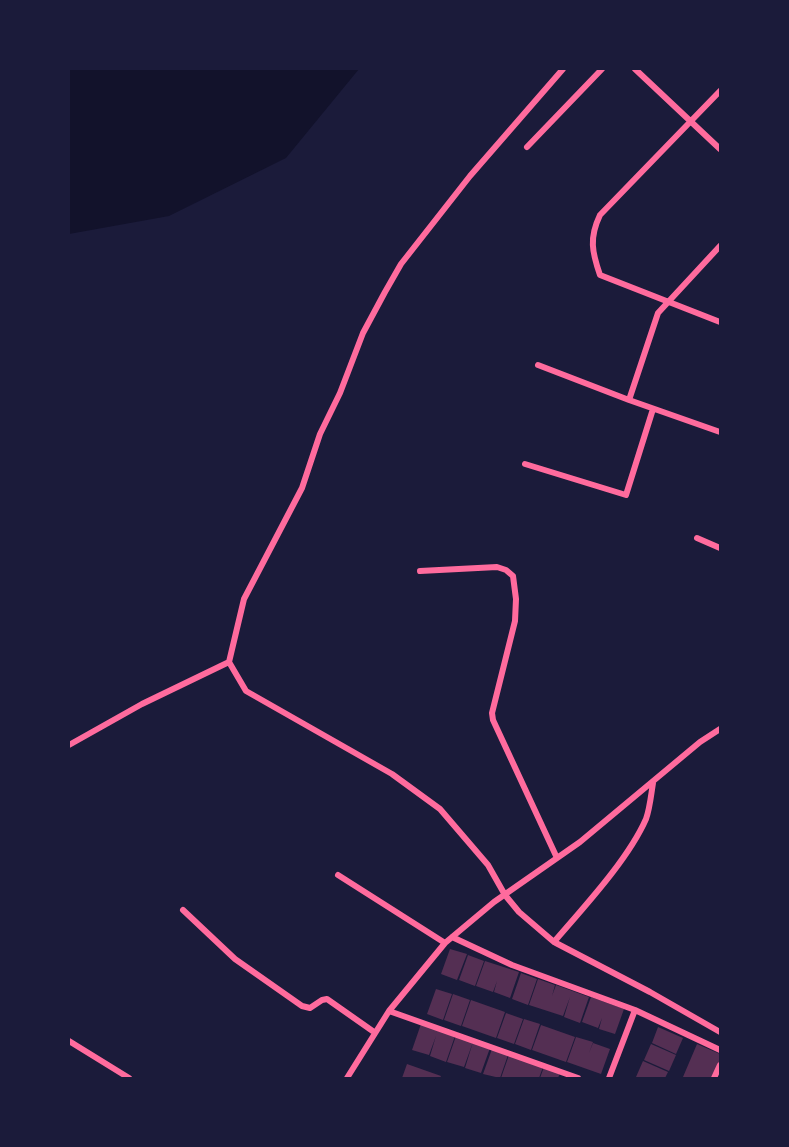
<!DOCTYPE html>
<html>
<head>
<meta charset="utf-8">
<style>
	body { margin:0 }
	#map { position:relative; width:789px; height:1147px; overflow:hidden; background:#1b1b3a; font-family:"Libre Baskerville",serif }
	canvas { display:block }
	.frame { position:absolute; inset:0; border:70px solid #1b1b3a; pointer-events:none }
</style>
</head>
<body>
<div id="map">
<canvas width="789" height="1147"></canvas>
<div class="frame"></div>
</div>
<script>
const c = document.querySelector('canvas').getContext('2d');
c.lineJoin = 'round';
function paint(path, color) { c.fillStyle = color; c.fill(path, 'evenodd'); }
function trace(path, color, width, dash) { c.strokeStyle = color; c.lineWidth = width; c.lineCap = dash ? 'butt' : 'round'; c.setLineDash(dash || []); c.stroke(path); }
paint(new Path2D(`
	M69 69H359L286 158 169 216 69 234Z`), '#12122b');
paint(new Path2D(`
	M450 949 467 954 457 980 441 974Z
	M468 955 484 961 475 986 459 980Z
	M485 961 519 972 510 998 494 992 497 981 493 992 476 986Z
	M521 973 537 979 528 1005 512 999Z
	M538 979 555 985 552 996 556 985 589 997 580 1023 564 1017 570 997 563 1016 529 1005Z
	M436 989 452 994 443 1020 427 1014Z
	M453 994 470 1000 461 1026 444 1020Z
	M591 997 624 1009 615 1034 599 1029 602 1018 598 1028 582 1022Z
	M471 1000 505 1012 496 1038 462 1026Z
	M506 1013 523 1019 514 1044 497 1038Z
	M524 1019 540 1024 531 1050 515 1044Z
	M421 1024 455 1036 446 1062 430 1056 436 1036 429 1055 412 1050Z
	M541 1025 575 1037 566 1062 532 1050Z
	M658 1027 683 1038 676 1054 652 1043Z
	M456 1036 473 1042 464 1067 447 1062Z
	M576 1037 593 1042 589 1053 593 1043 610 1049 601 1074 567 1062Z
	M473 1042 490 1048 481 1073 465 1068Z
	M651 1044 676 1055 669 1071 644 1060Z
	M697 1044 720 1054V1060L712 1078 683 1077Z
	M492 1049 508 1055 500 1078 483 1074Z
	M509 1055 543 1067 539 1078H501Z
	M643 1061 668 1072 665 1078 636 1077Z
	M407 1064 441 1076 440 1078H402Z
	M544 1067 560 1073 558 1078H540Z`), '#542f53');
trace(new Path2D(`
	M563 69 470 176 401 264 385 292 363 333 340 393 320 434 302 488 244 599 229 662 246 691 392 774 440 809 488 865 505 895 519 912 554 942 650 992 720 1032
	M635 69 720 149
	M720 91 600 215C589 238 592 252 600 275L720 322
	M527 147 602 69
	M720 246 658 313 629 400 720 432
	M538 365 629 400
	M525 464 626 495 653 409
	M697 538 720 548
	M420 571 497 567 506 570 513 576 516 599 515 621 492 713 493 720 557 858
	M69 745 142 704 229 662
	M338 875 445 943
	M183 910 235 959 302 1006 310 1008 322 1000 327 999 374 1032
	M452 937 512 965 635 1010 720 1050
	M554 942C583 908 628 860 646 819 650 808 651 795 653 783
	M389 1011 578 1078
	M69 1041 129 1078
	M347 1078 389 1011 445 943 494 902 580 842 700 742 720 729
	M609 1078 635 1010
	M714 1078 720 1065`), '#ff6b9d', 6);
</script>
</body>
</html>
